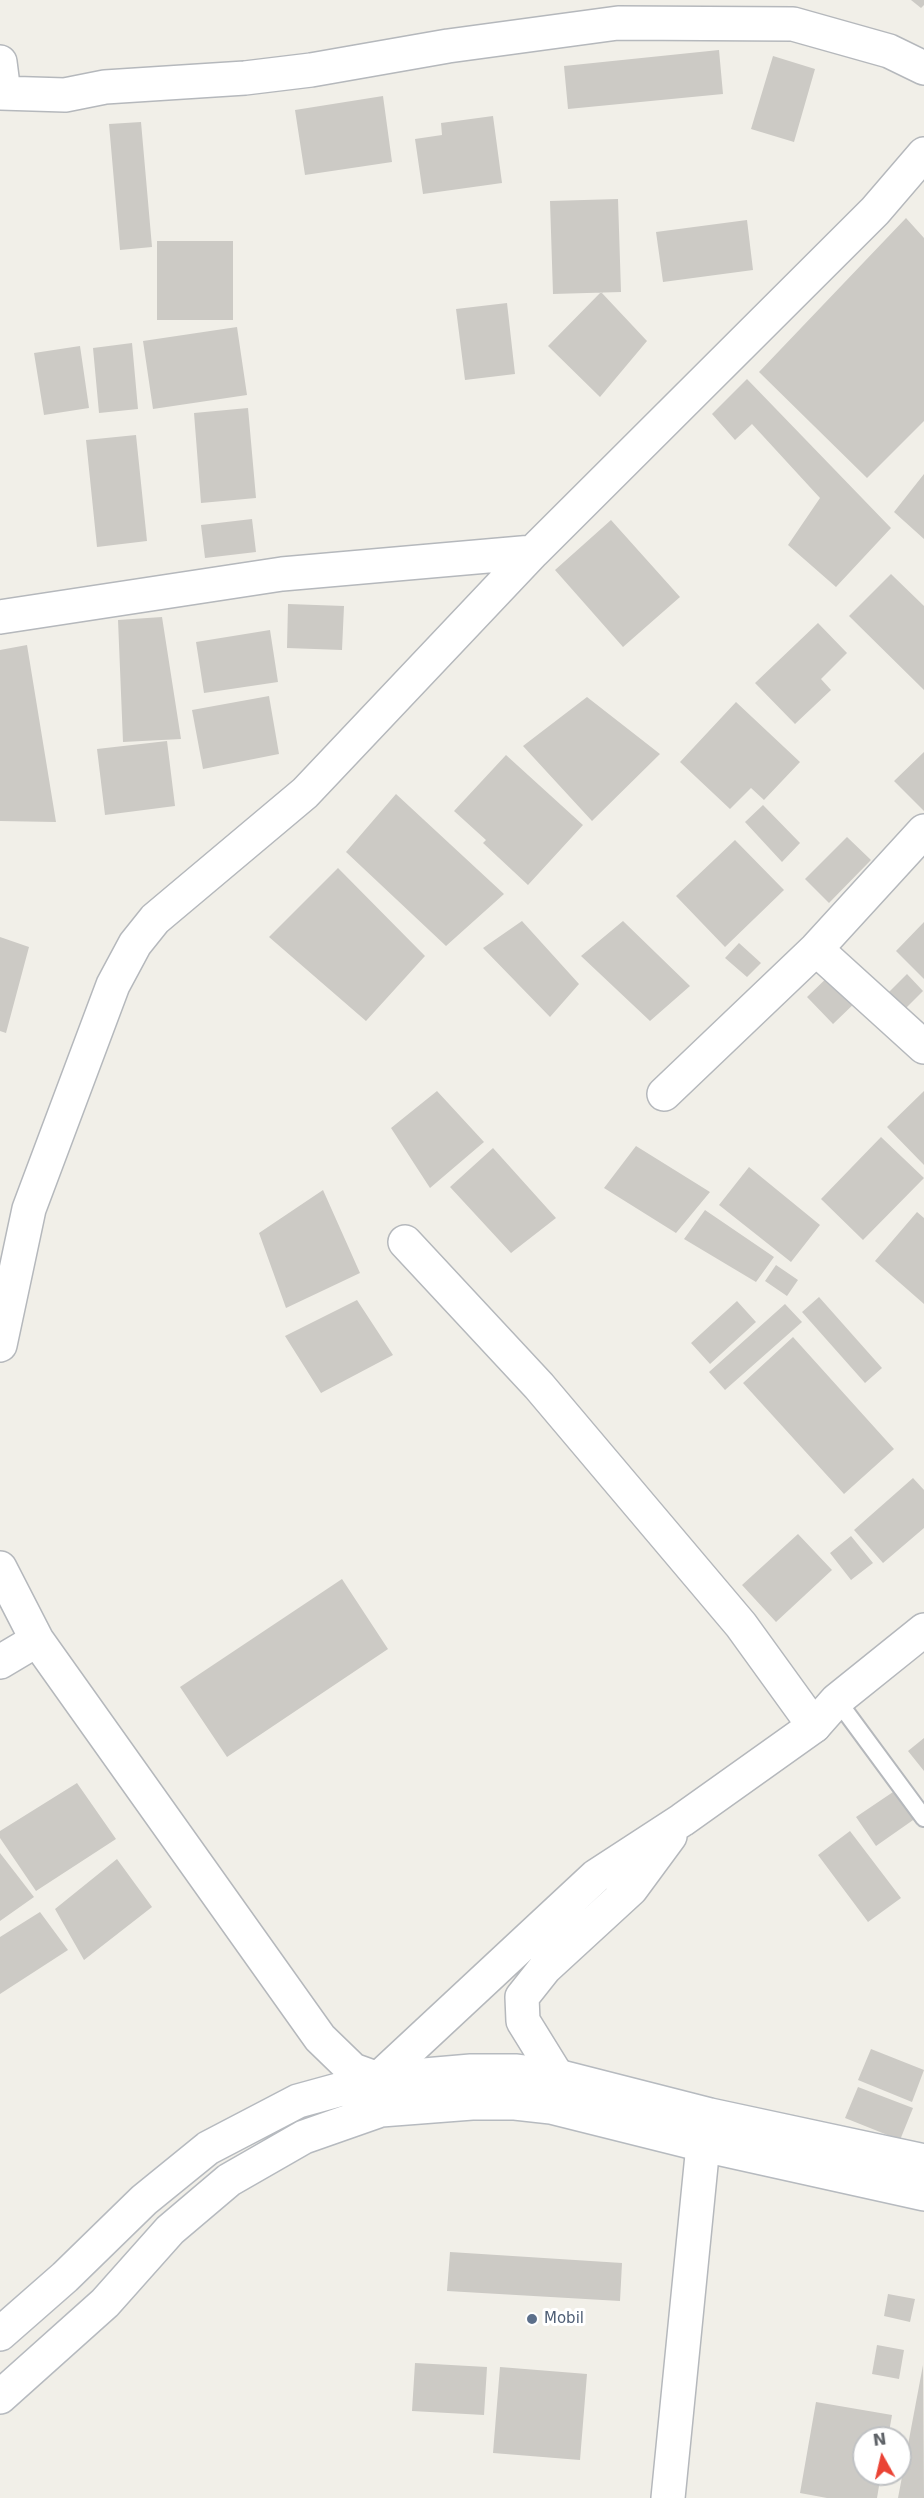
<!DOCTYPE html>
<html>
<head>
<meta charset="utf-8">
<style>
	body { margin:0 }
	#map { position:relative; width:924px; height:2498px; overflow:hidden; background:#f1efe8; font-family:"DejaVu Sans",sans-serif }
	canvas { display:block }
	.north { position:absolute; left:852px; top:2426px; width:60px; height:60px; box-sizing:border-box; background:#fff; border:2px solid #bfc1c3; border-radius:50%; rotate:352deg; font-size:16px; font-weight:700; line-height:24px; text-align:center; color:#5f6368 }
	.north::after { content:''; display:block; margin:auto; width:21px; height:27px; background:#ea4335; clip-path:polygon(50% 0,100% 100%,50% 72%,0 100%) }
</style>
</head>
<body>
<div id="map">
<canvas width="924" height="2498"></canvas>
<div class="north">N</div>
</div>
<script>
const c = document.querySelector('canvas').getContext('2d');
c.lineJoin = 'round';
function paint(path, color) { c.fillStyle = color; c.fill(path, 'evenodd'); }
function trace(path, color, width, dash) { c.strokeStyle = color; c.lineWidth = width; c.lineCap = dash ? 'butt' : 'round'; c.setLineDash(dash || []); c.stroke(path); }
function write(font, color, halo, rows, align = 'center') {
  c.font = font + ' "DejaVu Sans",sans-serif'; c.lineWidth = 6; c.setLineDash([]); c.textBaseline = 'middle'; c.strokeStyle = halo; c.fillStyle = color; for (const [text, x, y, turn = 0] of rows) {
    c.save(); c.translate(x, y); c.rotate((+turn || 0) * Math.PI / 180); c.textAlign = isNaN(turn) ? turn : align; if (halo) c.strokeText(text, 0, 0); c.fillText(text, 0, 0); c.restore();
  }
}
paint(new Path2D(`
	M911 0H924V5L921 8Z
	M719 50 723 94 568 109 564 66Z
	M773 56 815 69 794 142 751 129Z
	M383 96 392 162 305 175 295 110Z
	M493 116 502 183 423 194 415 139 442 135 441 123Z
	M141 122 152 247 120 250 109 124Z
	M618 199 621 292 553 294 550 201Z
	M906 218 924 238V421L867 478 759 372Z
	M747 220 753 270 663 282 656 232Z
	M157 241H233V320H157Z
	M601 292 647 341 600 397 548 346Z
	M507 303 515 374 465 380 456 309Z
	M237 327 247 395 153 409 143 341Z
	M132 343 138 409 99 413 93 348Z
	M80 346 89 408 44 415 34 353Z
	M747 379 891 528 836 587 788 545 820 498 752 424 735 440 712 414Z
	M248 408 256 498 201 503 194 413Z
	M136 435 147 541 97 547 86 440Z
	M924 474V539L894 512Z
	M252 519 256 552 205 558 201 525Z
	M611 520 680 597 623 647 555 570Z
	M891 574 924 606V690L849 616Z
	M288 604 344 606 342 650 287 648Z
	M162 617 181 739 123 742 118 620Z
	M818 623 847 653 821 679 831 690 795 724 755 683Z
	M270 630 278 682 204 693 196 642Z
	M27 645 56 822 0 821V650Z
	M269 696 279 754 203 769 192 710Z
	M587 697 660 754 592 821 523 746Z
	M736 702 800 762 764 800 751 788 730 809 680 762Z
	M167 741 175 806 105 815 97 749Z
	M924 752V811L894 781Z
	M506 755 583 825 528 885 483 843 486 840 454 811Z
	M396 794 504 894 446 946 346 852Z
	M763 805 800 843 782 862 745 822Z
	M847 837 871 860 829 903 805 879Z
	M735 840 784 890 725 947 676 896Z
	M338 868 425 956 366 1021 269 937Z
	M522 921 579 984 550 1017 483 948Z
	M623 921 690 986 650 1021 581 956Z
	M924 922V979L896 951Z
	M0 937 29 947 6 1033 0 1031Z
	M739 943 761 963 747 977 725 958Z
	M834 971 860 998 833 1024 807 997Z
	M907 974 923 991 906 1008 889 992Z
	M437 1091 484 1142 430 1188 391 1128Z
	M924 1091V1165L887 1127Z
	M881 1137 924 1178 863 1240 821 1199Z
	M636 1146 710 1192 676 1233 604 1188Z
	M493 1148 556 1218 511 1253 450 1187Z
	M749 1167 820 1225 791 1262 719 1205Z
	M323 1190 360 1273 286 1308 259 1233Z
	M705 1210 774 1257 756 1282 684 1239Z
	M917 1212 924 1218V1304L875 1261Z
	M776 1265 798 1280 787 1296 765 1281Z
	M819 1297 882 1368 865 1383 802 1312Z
	M357 1300 393 1355 321 1393 285 1336Z
	M737 1301 756 1322 710 1364 691 1343Z
	M785 1304 802 1322 725 1390 709 1372Z
	M793 1337 894 1449 844 1494 743 1383Z
	M913 1478 924 1490V1528L883 1563 854 1530Z
	M798 1534 832 1570 776 1622 742 1585Z
	M851 1536 873 1563 851 1580 830 1553Z
	M342 1579 388 1649 227 1757 180 1687Z
	M924 1738V1771L908 1751Z
	M77 1783 116 1839 36 1891 0 1838V1831Z
	M896 1790 916 1818 876 1846 856 1817Z
	M850 1831 901 1898 868 1922 818 1855Z
	M0 1853 34 1897 0 1921Z
	M117 1859 152 1907 84 1960 55 1909Z
	M40 1912 68 1950 0 1994V1937Z
	M871 2049 924 2070 912 2102 858 2080Z
	M858 2087 913 2108 900 2140 845 2118Z
	M450 2252 622 2263 620 2301 447 2291Z
	M888 2294 915 2299 910 2322 884 2316Z
	M877 2345 904 2350 899 2379 872 2374Z
	M415 2363 487 2367 484 2415 412 2411Z
	M923 2365 924 2498H898Z
	M500 2367 587 2374 580 2460 493 2453Z
	M816 2402 892 2415 888 2438H864V2474H881L877 2498H827L800 2493Z`), '#cccac5');
const service = new Path2D(`
	M837 1700 924 1818`);
const minor = new Path2D(`
	M0 62 4 93
	M0 93 65 95 105 87 245 78 311 70 448 46 618 23 793 24 889 51 924 68
	M0 617 282 574 533 552
	M816 949 924 1047
	M664 1094 816 949 924 831
	M405 1242 539 1386 741 1625 814 1726
	M0 1345 29 1209 113 985 135 944 155 919 305 793 533 552 875 211 924 154
	M0 1568 37 1640 320 2038 353 2070 378 2079
	M0 1662 37 1640
	M668 2498 703 2145`);
const tertiary = new Path2D(`
	M557 2076 523 2021 522 1997 545 1968 631 1889 670 1836
	M378 2079 596 1876 682 1820 814 1726 837 1700 924 1630`);
const secondary = new Path2D(`
	M0 2334 65 2277 144 2200 208 2148 298 2101 378 2079 471 2071H517L557 2076 710 2115 924 2161
	M0 2397 105 2303 170 2230 229 2180 304 2137 381 2110 472 2103H515L551 2107 703 2145 924 2194`);
trace(service, '#b5b8bc', 20);
trace(minor, '#b5b8bc', 36);
trace(tertiary, '#b5b8bc', 36);
trace(secondary, '#b6babf', 36);
trace(service, '#fff', 16);
trace(minor, '#fff', 33);
trace(tertiary, '#fff', 33);
trace(secondary, '#fff', 33);
for (const [x, y, r, color] of [
	[532,2319,6,"#5c6f8a"]
]) { const dot = new Path2D(); dot.arc(x, y, r, 0, 2 * Math.PI); c.fillStyle = color; c.fill(dot); trace(dot, '#fff', 2); }
write('15px', '#4e5e75', '#fff', [
	["Mobil",544,2319]
], 'left');
</script>
</body>
</html>
